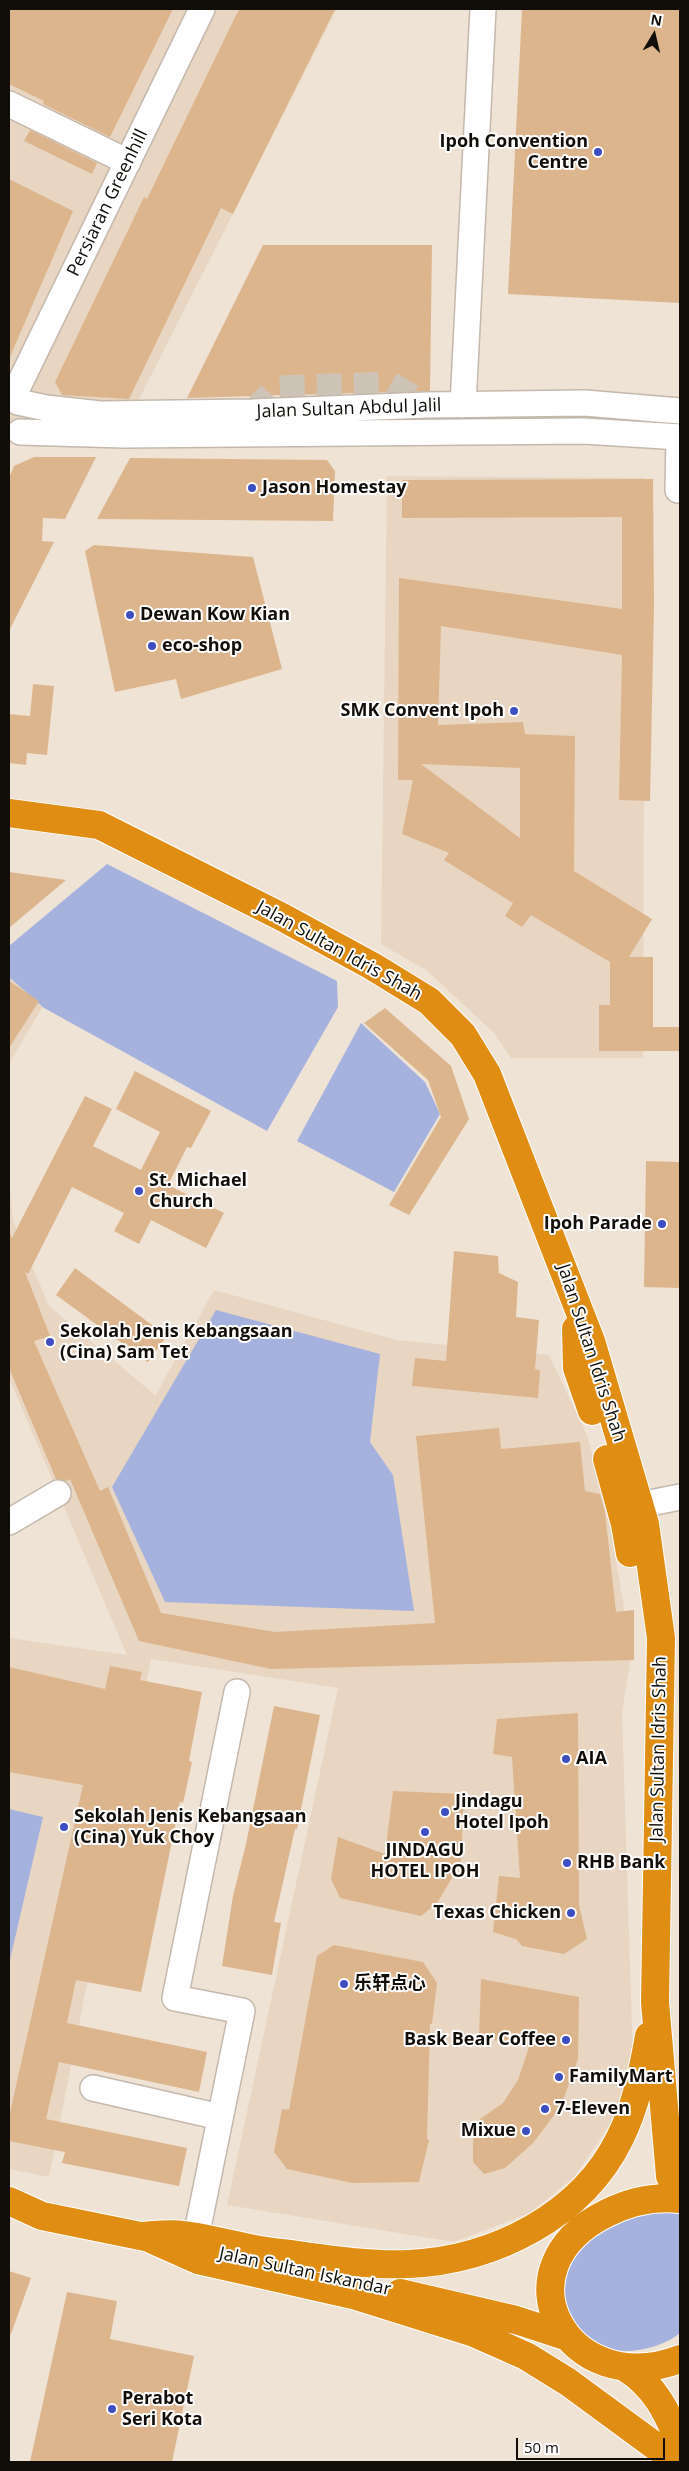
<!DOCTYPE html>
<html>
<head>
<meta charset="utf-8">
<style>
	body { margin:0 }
	#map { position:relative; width:689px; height:2471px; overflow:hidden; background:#efe3d6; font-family:"Open Sans",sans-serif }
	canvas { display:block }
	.frame { position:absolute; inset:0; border:10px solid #110d09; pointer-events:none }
	.north { position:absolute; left:629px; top:10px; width:50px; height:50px; -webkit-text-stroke:4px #fff; paint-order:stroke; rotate:9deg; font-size:14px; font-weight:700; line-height:20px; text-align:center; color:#110d09 }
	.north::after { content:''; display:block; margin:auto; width:18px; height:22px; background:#110d09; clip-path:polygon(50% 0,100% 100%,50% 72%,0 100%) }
	.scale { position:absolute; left:516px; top:2438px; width:149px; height:22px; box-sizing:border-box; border:2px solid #110d09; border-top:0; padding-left:6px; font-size:15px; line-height:18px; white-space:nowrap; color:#110d09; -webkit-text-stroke:4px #fff; paint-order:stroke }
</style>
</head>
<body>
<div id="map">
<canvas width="689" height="2471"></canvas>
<div class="frame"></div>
<div class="north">N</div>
<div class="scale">50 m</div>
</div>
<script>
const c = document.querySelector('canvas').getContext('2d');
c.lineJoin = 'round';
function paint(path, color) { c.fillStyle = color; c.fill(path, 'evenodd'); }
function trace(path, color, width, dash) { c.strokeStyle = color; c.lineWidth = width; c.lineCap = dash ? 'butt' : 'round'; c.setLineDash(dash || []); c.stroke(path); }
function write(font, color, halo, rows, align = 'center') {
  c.font = font + ' "Open Sans","Noto Sans SC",sans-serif'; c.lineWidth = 4; c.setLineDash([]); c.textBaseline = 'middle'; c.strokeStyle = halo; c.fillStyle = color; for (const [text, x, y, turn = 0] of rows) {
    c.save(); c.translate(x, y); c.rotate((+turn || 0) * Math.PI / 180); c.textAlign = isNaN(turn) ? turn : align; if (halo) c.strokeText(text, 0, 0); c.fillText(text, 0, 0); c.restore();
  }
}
paint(new Path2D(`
	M9 9H337L137 403 37 398 9 447Z
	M387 476 645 478 643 1058H511L494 1033 426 970 381 944Z
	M9 976 43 1006 9 1064Z
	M9 1178 13 1221 49 1306 155 1395 149 1407 214 1290 397 1340 549 1355 587 1435 606 1503 623 1601 630 1663 622 1712 633 2060 616 2116 574 2177 530 2213 454 2242 227 2205 338 1688 151 1659 49 2177 9 2169V1638L127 1655 9 1378Z`), '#e8d6c3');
paint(new Path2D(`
	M107 864 337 981 338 1007 267 1131 44 1008 9 977V946Z
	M361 1023 425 1082 440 1114 394 1192 297 1141Z
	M216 1310 380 1354 370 1442 393 1475 414 1611 165 1602 112 1487Z
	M9 1809 43 1817 9 1964Z
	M659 2207 680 2213V2333C658 2351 613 2359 589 2341 580 2334 572 2324 564 2316L562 2274 568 2256 615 2220Z`), '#a5b2de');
paint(new Path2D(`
	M9 9H173L110 137 43 104 44 101 9 84Z
	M239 9H335L233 214 221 208 129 399 62 395 55 382 144 197 147 199Z
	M522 9H680V303L508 294Z
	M30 130 97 163 92 174 24 141Z
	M9 179 73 211 9 359Z
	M263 245H432L430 391 187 398Z
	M34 457H96L65 519 43 518 42 541 54 542 9 631V478L14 466Z
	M130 458 327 460 335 471 333 521 97 519Z
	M653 479 654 606 650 801 619 800 622 655 441 626 438 725 523 722 525 734 575 736 574 871 652 919 629 957H653V1027H680V1051H599V1005H610V962L531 915 522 927 505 916 513 903 444 860 449 853 402 834 413 780H398L399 578 622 609V517L402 518V480ZM421 764 520 768V838Z
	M94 545 253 557 282 669 181 699 176 679 115 692 85 551Z
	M33 684 54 686 47 755 27 753 26 765 9 763V714L30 716Z
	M9 872 66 880 9 928Z
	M9 981 39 1001 9 1048Z
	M385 1008 451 1066 469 1119 409 1215 389 1205 441 1117 428 1080 364 1023Z
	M135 1071 211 1111 191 1148 187 1147 168 1185 224 1213 206 1248 151 1220 139 1244 114 1231 124 1213 72 1187 28 1274 25 1272 50 1336 34 1341 100 1491 108 1487 161 1613 275 1632 435 1623 416 1436 499 1428 501 1449 580 1442 585 1491 600 1494 605 1512 616 1612 634 1610V1660L271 1669 139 1641 70 1479 66 1481 56 1479 9 1368V1232L12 1238 85 1096 112 1109 93 1146 141 1170 160 1132 116 1109Z
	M646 1161 680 1162V1288L644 1287Z
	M454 1251 498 1256 499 1273 518 1282 516 1317 539 1320 535 1369 540 1370 538 1398 412 1386 415 1358 446 1361Z
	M75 1268 167 1336 148 1362 56 1295Z
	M110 1666 142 1672 140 1680 202 1692 189 1761 192 1762 183 1803 180 1802 141 1992 76 1980 67 2023 207 2052 199 2092 59 2062 46 2119 187 2148 179 2186 62 2163 65 2152 9 2141V2117L83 1785 9 1772V1667L105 1689Z
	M274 1706 320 1715 297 1829H295L274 1922 281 1923 272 1975 222 1966 233 1896 246 1844Z
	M578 1713 579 1905 587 1939 564 1954 522 1946 516 1939 493 1932 499 1876 520 1878 512 1757 493 1754 497 1719Z
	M393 1791 464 1794 461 1863 437 1903 421 1916 340 1898 331 1879 338 1837 385 1854Z
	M334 1945 423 1962 437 1983 432 2024H430L427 2139 429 2140 419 2182 352 2183 287 2169 274 2152 282 2109 289 2110 317 1956Z
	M481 1979 579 1997 578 2059 561 2106 533 2143 505 2168 484 2174 473 2162V2124L503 2103 518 2080 529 2047 479 2037Z
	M9 2271 31 2278 11 2334 9 2333Z
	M67 2292 117 2301 110 2339 194 2356 172 2462H30Z`), '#dcb58c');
trace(new Path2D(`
	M253 412 276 388 390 384 427 405`), '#cec3b7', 25, [25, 12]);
const minor = new Path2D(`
	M9 104 128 162
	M13 397 202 9
	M18 402 46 408 100 414 253 412 427 405 585 403 680 411
	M463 405 483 9
	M20 432 124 435 584 431 680 437
	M678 490 679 437
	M640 1505 680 1497
	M9 1522 58 1493
	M93 2088 220 2117
	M196 2237 242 2011 175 1998 237 1692`);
const highway = new Path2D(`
	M9 813 99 825 282 917 372 966 429 1001 463 1035 487 1074 591 1341 645 1524 661 1638 655 2002 670 2176 680 2197
	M576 1329 577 1368 592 1411
	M607 1459 625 1524 630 1553
	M680 2199C654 2196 631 2201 607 2213 493 2269 568 2402 680 2359
	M9 2201 42 2216 160 2240
	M142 2236C156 2235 170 2233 184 2235 216 2239 248 2250 281 2253 322 2258 367 2266 409 2264 494 2260 582 2216 620 2138 636 2106 643 2070 649 2036
	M153 2240 198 2260 353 2295 474 2333 526 2356 568 2382 677 2462
	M400 2293 516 2320 565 2336
	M626 2368C655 2386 667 2412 680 2443`);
trace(minor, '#c4b8ac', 28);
trace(highway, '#fff', 30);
trace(minor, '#fff', 25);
trace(highway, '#e08d14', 28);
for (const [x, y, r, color] of [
	[598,152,5,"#3d4ec2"],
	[252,488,5,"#3d4ec2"],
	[130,615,5,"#3d4ec2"],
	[152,646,5,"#3d4ec2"],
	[514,711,5,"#3d4ec2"],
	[139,1191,5,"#3d4ec2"],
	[662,1224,5,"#3d4ec2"],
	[50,1342,5,"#3d4ec2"],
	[566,1759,5,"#3d4ec2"],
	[445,1812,5,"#3d4ec2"],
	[64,1827,5,"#3d4ec2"],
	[425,1832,5,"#3d4ec2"],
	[567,1863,5,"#3d4ec2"],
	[571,1913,5,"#3d4ec2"],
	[344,1984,5,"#3d4ec2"],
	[566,2040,5,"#3d4ec2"],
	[559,2077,5,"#3d4ec2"],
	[545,2109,5,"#3d4ec2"],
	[526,2131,5,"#3d4ec2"],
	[112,2409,5,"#3d4ec2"]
]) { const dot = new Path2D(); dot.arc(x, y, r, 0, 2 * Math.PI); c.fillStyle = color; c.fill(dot); trace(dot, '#fff', 2); }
write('bold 18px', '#110d09', '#fff', [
	["Ipoh Convention",588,142,"right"],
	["Centre",588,163,"right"],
	["Jason Homestay",262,488],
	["Dewan Kow Kian",140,615],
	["eco-shop",162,646],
	["SMK Convent Ipoh",504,711,"right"],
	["St. Michael",149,1181],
	["Church",149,1202],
	["Ipoh Parade",652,1224,"right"],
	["Sekolah Jenis Kebangsaan",60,1332],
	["(Cina) Sam Tet",60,1353],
	["AIA",576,1759],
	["Jindagu",455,1802],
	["Hotel Ipoh",455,1823],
	["Sekolah Jenis Kebangsaan",74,1817],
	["(Cina) Yuk Choy",74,1838],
	["JINDAGU",425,1851,"center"],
	["HOTEL IPOH",425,1872,"center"],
	["RHB Bank",577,1863],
	["Texas Chicken",561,1913,"right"],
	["乐轩点心",354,1984],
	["Bask Bear Coffee",556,2040,"right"],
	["FamilyMart",569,2077],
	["7-Eleven",555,2109],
	["Mixue",516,2131,"right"],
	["Perabot",122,2399],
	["Seri Kota",122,2420]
], 'left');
write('18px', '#110d09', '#fff', [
	["Persiaran Greenhill",108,203,-64],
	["Jalan Sultan Abdul Jalil",349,409,-2],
	["Jalan Sultan Idris Shah",339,951,29],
	["Jalan Sultan Idris Shah",591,1353,72],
	["Jalan Sultan Idris Shah",659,1749,-89],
	["Jalan Sultan Iskandar",305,2272,12]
]);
</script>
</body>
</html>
